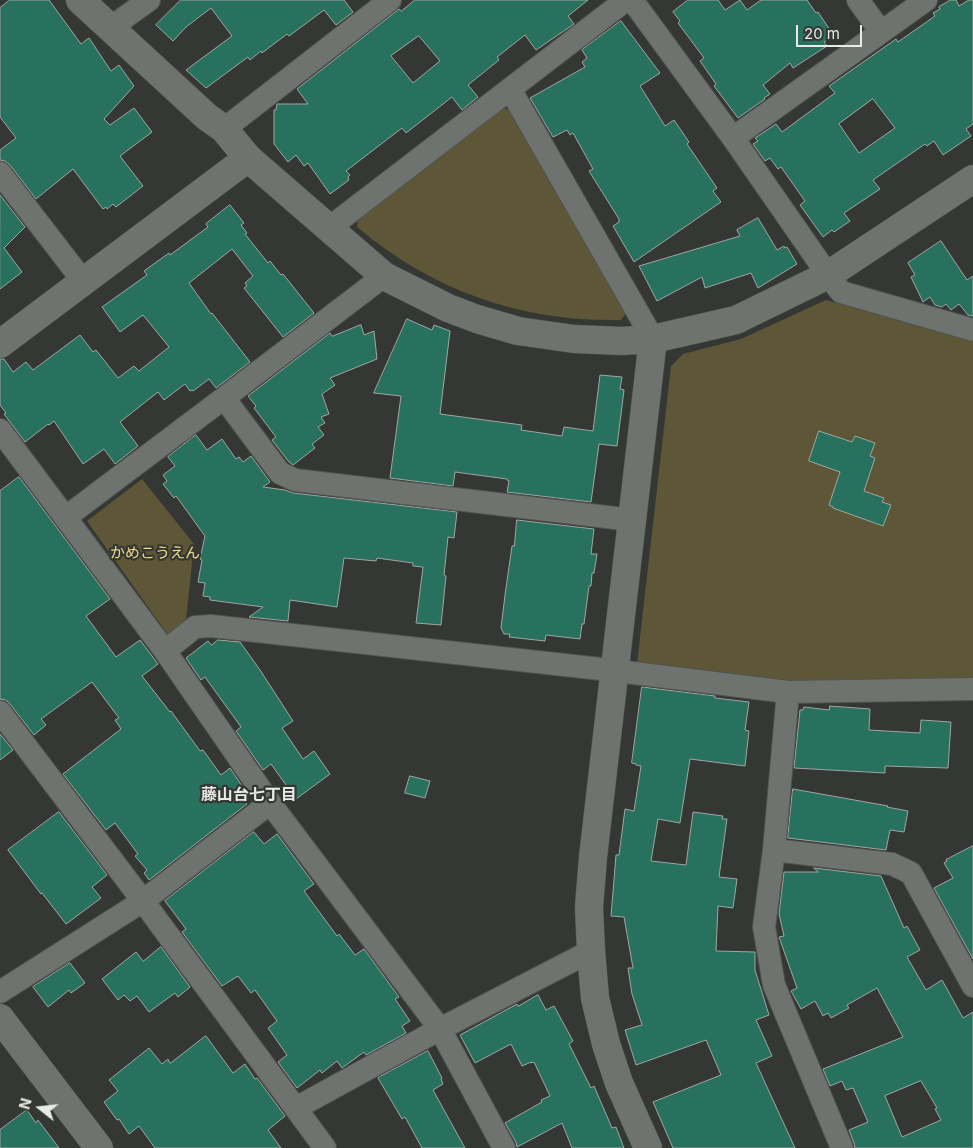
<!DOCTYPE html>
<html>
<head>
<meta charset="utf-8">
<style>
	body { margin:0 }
	#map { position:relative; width:973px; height:1148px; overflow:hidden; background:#343734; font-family:Inter,sans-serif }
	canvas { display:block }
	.north { position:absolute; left:15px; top:1083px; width:50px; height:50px; -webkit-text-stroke:4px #343734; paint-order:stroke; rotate:286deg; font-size:14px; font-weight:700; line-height:20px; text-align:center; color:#e9ebe9 }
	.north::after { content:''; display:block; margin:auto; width:18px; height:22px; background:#e9ebe9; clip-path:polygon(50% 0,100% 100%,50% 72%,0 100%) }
	.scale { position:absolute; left:796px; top:25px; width:66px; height:22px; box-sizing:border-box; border:2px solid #e9ebe9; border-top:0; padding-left:6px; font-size:15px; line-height:18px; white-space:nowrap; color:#e9ebe9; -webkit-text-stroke:4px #343734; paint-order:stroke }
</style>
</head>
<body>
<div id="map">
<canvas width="973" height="1148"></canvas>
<div class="north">N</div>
<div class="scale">20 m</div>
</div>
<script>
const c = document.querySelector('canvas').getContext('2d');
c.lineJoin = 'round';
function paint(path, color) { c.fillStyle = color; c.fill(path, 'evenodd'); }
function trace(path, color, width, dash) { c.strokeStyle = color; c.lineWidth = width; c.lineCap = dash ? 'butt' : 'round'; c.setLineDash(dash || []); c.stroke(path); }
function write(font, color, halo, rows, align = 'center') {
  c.font = font + ' Inter,"Noto Sans JP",sans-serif'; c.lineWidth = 4.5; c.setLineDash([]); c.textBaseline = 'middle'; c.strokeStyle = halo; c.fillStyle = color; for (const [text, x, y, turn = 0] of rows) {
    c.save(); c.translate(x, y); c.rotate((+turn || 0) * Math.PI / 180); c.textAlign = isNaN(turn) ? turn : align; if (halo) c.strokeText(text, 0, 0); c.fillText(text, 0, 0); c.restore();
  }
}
paint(new Path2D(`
	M502 108 511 110 627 312 621 320C521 322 433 291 357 227L358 217Z
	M826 300 973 342V680L790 681 637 664 671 366 683 354 741 339Z
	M142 479 194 544 186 620 168 635 87 521Z`), '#5d5637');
const building = new Path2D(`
	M10 0H49L81 44 89 38 111 71 119 65 134 86 104 119 110 125 134 108 152 132 120 156 143 186 116 207 113 204 107 209 106 207 103 209 73 169 36 199 10 165 5 161 0 160V150L16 138 0 117V8Z
	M181 0H344L353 12 336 25 324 10 289 36 287 34 262 53 261 51 250 60 248 57 206 88 186 70 232 36 211 8 186 27 173 41 156 25Z
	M415 0H588L568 16 574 24 536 50 525 35 497 57 499 60 468 85 478 97 462 110 452 97 406 133 402 128 346 171 350 175 348 177 349 180 330 194 308 163 304 166 296 155 288 162 274 144V110H276L277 104H308L297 89 399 9 401 11ZM419 36 440 61 413 83 391 56Z
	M688 0H718L725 10 740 0 747 10 761 0H807L816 13 818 12 834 36 824 42 827 46 793 68 790 63 763 85 770 94 764 98 765 99 738 118 714 86 716 84 700 61 704 58 678 23 680 21 673 12Z
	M951 0H956L959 6 969 0H973V124L966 129 971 136 943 155 934 141 927 146 925 144 873 180 880 189 844 213 850 221 834 232 832 230 823 237 800 205 805 201 781 167 778 169 770 158 765 161 753 144 758 141 755 138 776 124 782 132 835 93 829 86 896 39 898 42 935 16 933 13 940 9 939 7ZM873 99 895 128 859 153 839 124Z
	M621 21 660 73 640 86 665 126 674 120 689 142 687 144 717 188 713 191 721 202 634 262 613 226 619 222V219L589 171 593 169 573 133 570 135 567 130 553 137 530 98 585 67 582 62 587 58 582 50Z
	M0 195 25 227 4 248 22 272 0 289Z
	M230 205 244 223 241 225 247 233 245 234 268 263 270 261 281 275 283 274 314 313 283 337 244 288 247 286 245 283 253 276 232 249 189 283 211 314 212 313 250 362 216 388 209 379 193 391 192 390 190 391 185 384 164 400 158 392 120 422 138 446 115 464 104 449 83 464 54 421 49 425 48 424 25 442 4 414 6 413 0 405V359H4L13 372 26 362 33 370 80 335 93 352 96 350 118 378 134 366 139 371 169 347 143 315 120 332 102 307 147 275 144 271 169 253 170 255 208 227 206 224Z
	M758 218 777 250 784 246 785 248 787 247 797 264 758 288 751 273 705 288 702 277 657 301 639 266 740 236 737 230Z
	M941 241 967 280 973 276V316L968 315 959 304 951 310 946 304 942 307 935 305 930 297 923 302 911 277 915 275 908 263Z
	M407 319 432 330 434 325 450 331 440 414 522 425 521 430 562 436 564 427 593 431 600 375 622 377 620 389 624 390 617 446 599 444 591 502 507 492 509 481 507 480V479L455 472 453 486 390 478 401 396 374 393Z
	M361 325 364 335 374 331 377 359 330 378 335 385 322 394 329 414 321 417 325 423 318 427 324 435 312 444 315 448 293 465 289 462 272 440 276 437 254 408 256 406 248 396 330 333 332 336Z
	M819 431 852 442 855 436 875 443 870 456 875 458 864 491 884 498 882 502 891 505 883 526 833 508V507L829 505 840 472 809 461Z
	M196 435 207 450 222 439 236 459 239 457 243 462 251 456 270 482 263 487 285 490 293 493 457 512 454 538 448 537 444 575 446 576 441 625 416 623 423 567 413 566V563L377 558 376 561 344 558 337 607 290 600 288 621 249 617 263 607 210 600V597L203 596 205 583 198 582 202 560 200 559 205 536 176 496 174 498 163 484 167 481 163 475 175 466 168 457Z
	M19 477 110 599 86 616 116 657 140 640 158 664 142 676 170 712 171 711 200 751 203 750 221 775 230 768 248 795 243 799 247 804 149 880 144 873 147 870 135 856 138 854 115 823 106 830 63 774 121 729 115 720 119 718 92 682 41 719 46 725 34 735 10 704 6 700 0 699V491Z
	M517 520 594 529 591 554H597L594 573H592L591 586H589L584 624H582L580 639 546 635 545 641 509 637 510 634H504L501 628 505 595 512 546H514Z
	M218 640 240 642 260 670 293 721 282 728 303 759 314 751 330 774 296 799 271 764 263 770 236 731 241 727 205 677 201 680 186 658 208 641 211 645Z
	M642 687 715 696V698L749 702 745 730 749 731 745 766 690 759 680 823 658 819 651 861 686 865 693 812 723 816 722 819H727L719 877 737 879 733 908 718 906 716 951 755 952V970L769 1015 756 1020 772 1056 756 1063 795 1148H673L653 1102 721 1075 706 1040 636 1065 625 1030 642 1025 632 994 628 968H633L624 917 611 916 616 855H619L625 809 634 811 641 766 636 765V764L632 763Z
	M830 706 870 709 869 730 920 733 921 720 951 722 948 768 885 766V773L794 768 800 710H803L804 707 829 710Z
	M0 734 13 750 0 760Z
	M410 776 430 781 425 798 405 793Z
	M793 789 888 806 887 807 908 811 904 832 890 830 886 850 788 838Z
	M59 812 107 875 92 887 101 898 66 924 42 893 41 894 8 850Z
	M254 832 264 844 277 834 314 884 304 891 337 936 339 934 355 955 364 949 399 997 395 999 410 1021 402 1026 406 1033 366 1055 364 1052 342 1068 337 1061 322 1073 320 1070 297 1088 278 1062 287 1055 268 1028 277 1021 255 990 251 993 238 976 222 986 182 932 186 929 165 901Z
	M973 846V959L934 888 953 878 944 863 947 861 946 860Z
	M814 868 881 876 904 928 907 926 920 950 907 957 926 990 942 980 963 1018 973 1012V1148H855L854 1143 849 1130 868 1122 853 1088 846 1090 842 1081 830 1086 823 1069 903 1037 877 988 847 1005 849 1008 831 1018 828 1013 823 1016 815 1001 801 1009 791 991 797 988 779 937 784 936 779 914 784 872H818ZM921 1081 937 1108 935 1109 941 1120 902 1137 885 1096Z
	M161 947 190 987 178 997 175 993 149 1012 137 996 130 1001 124 995 118 1000 102 979 136 952 143 961Z
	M70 963 85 983 71 993 69 990 48 1007 33 987Z
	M538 995 546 1010 554 1006 573 1041 569 1044 591 1088 594 1086 612 1128 616 1127 624 1148H572L562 1123 517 1147 516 1142 505 1123 542 1102 541 1100 550 1096 534 1062 531 1063V1062L522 1066 511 1044 475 1063 460 1035 517 1004 518 1006Z
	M206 1036 233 1073 245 1064 255 1079 257 1078 285 1116 268 1130 281 1148H155L139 1126 129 1134 119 1119 117 1120 104 1102 118 1091 109 1080 149 1048 162 1064 168 1059 170 1063Z
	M428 1051 442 1078 441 1079 443 1084 433 1090 465 1148H422L405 1117 402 1119 378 1078Z
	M27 1110 36 1123 38 1120 59 1148H0V1130Z`);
paint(building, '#28715e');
trace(building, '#a0a6a4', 1);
const minor = new Path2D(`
	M632 0 733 138 828 275 841 292 973 330
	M858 0 881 32
	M110 28 149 0
	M510 89 653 339
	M224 129 390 0
	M733 138 926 0
	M0 173 83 281
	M329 228 626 0
	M224 398 280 473 295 480 632 520
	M0 430 165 651 270 803 440 1029 504 1148
	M66 517 224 398 384 276
	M165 651 195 627 211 626 601 669 788 692 973 689
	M788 692 774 850 764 927 774 985 842 1148
	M0 712 143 901 325 1148
	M774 850 892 864 911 873 973 986
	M0 992 143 901 270 803
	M296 1108 440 1029 591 951`);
const tertiary = new Path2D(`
	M80 0 207 117 224 129 248 158 384 276 448 308 477 319 518 331 574 339 622 341 653 339 736 320 828 275 973 179
	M0 344 248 158
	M0 1018 99 1148
	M648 1148 619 1083 606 1044 595 998 591 951 589 907 593 857 653 339`);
trace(minor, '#515451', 24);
trace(tertiary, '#515451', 29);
trace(minor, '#6f736f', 22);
trace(tertiary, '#6f736f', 28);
write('15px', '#f3df89', '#343734', [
	["かめこうえん",155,553]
]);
write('bold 16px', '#e9ebe9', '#343734', [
	["藤山台七丁目",249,795]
]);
</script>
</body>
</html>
